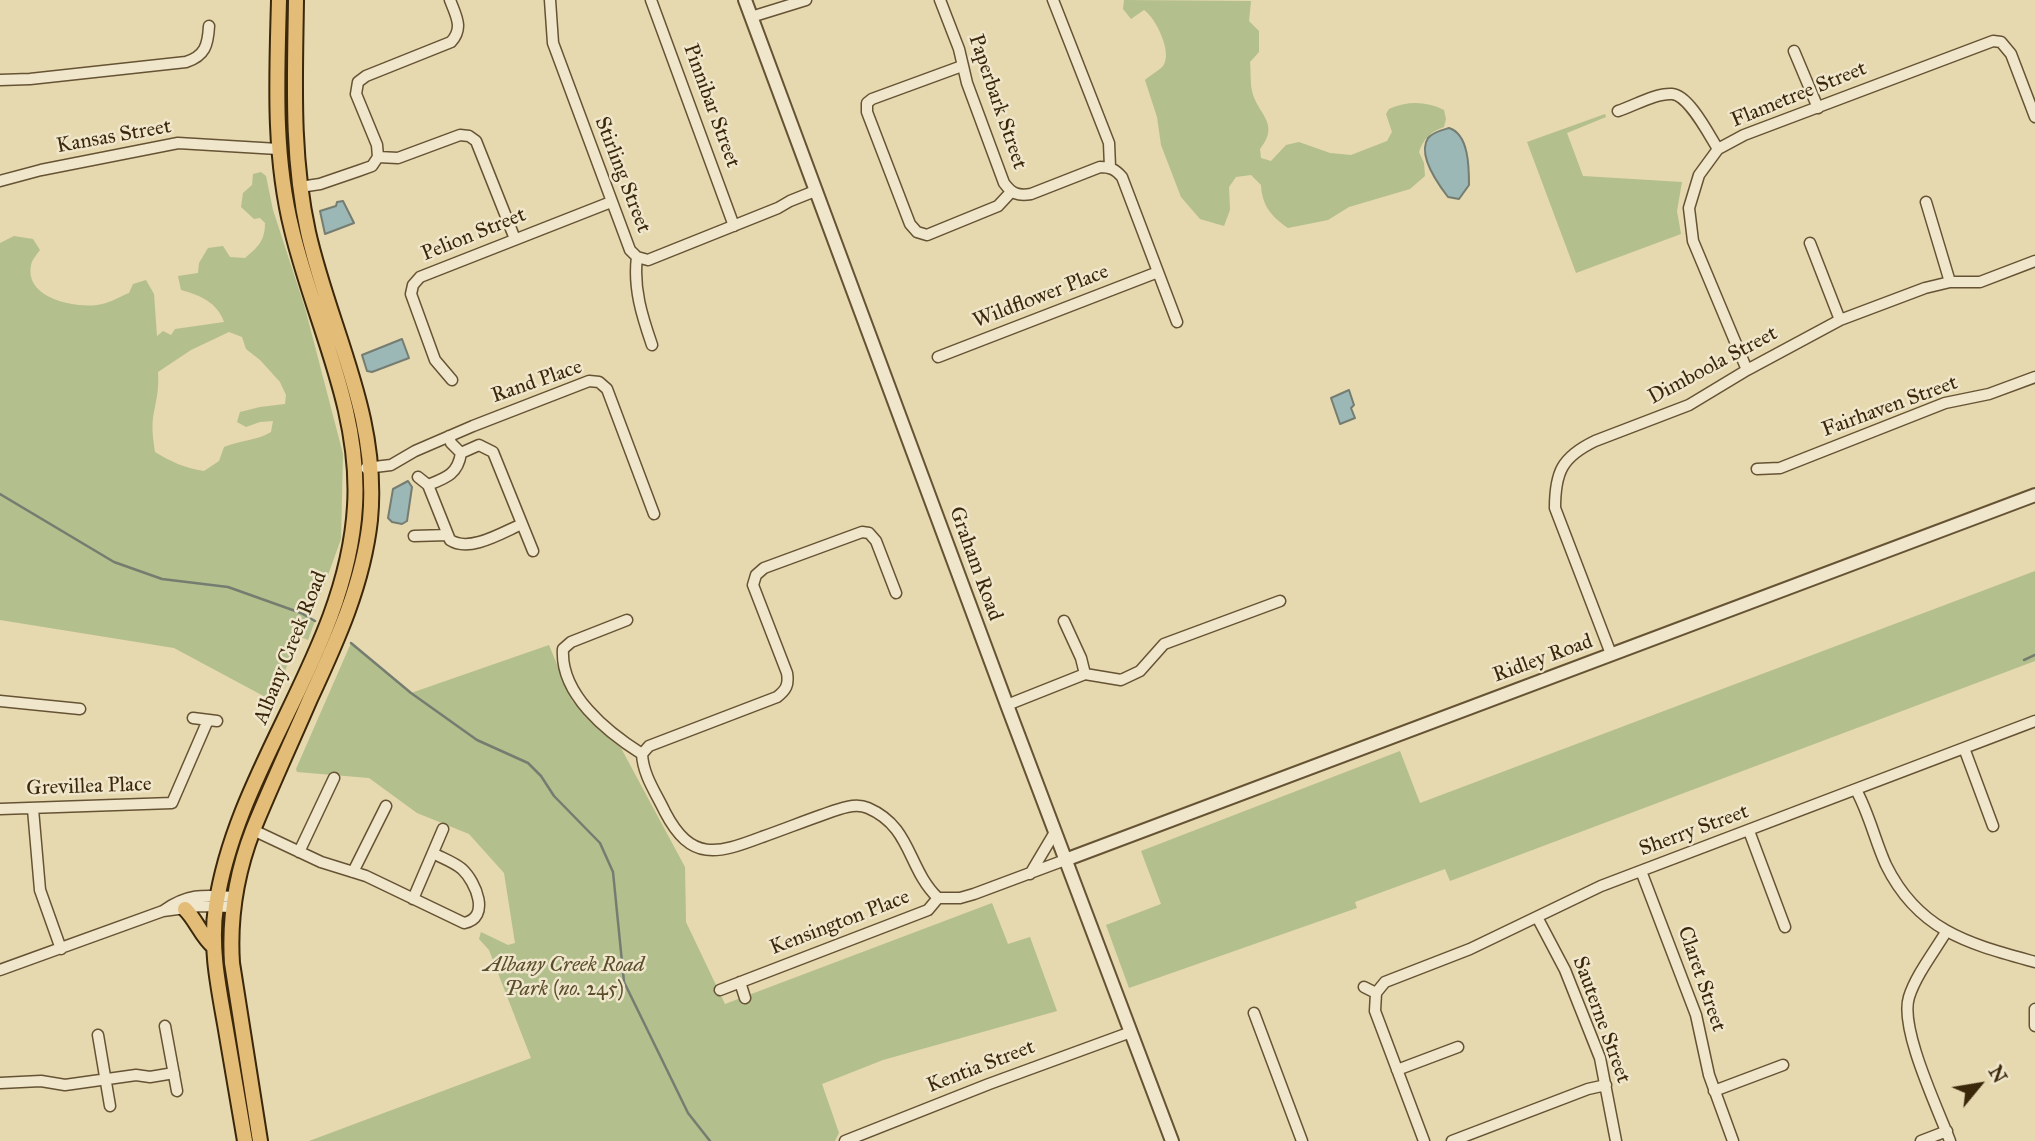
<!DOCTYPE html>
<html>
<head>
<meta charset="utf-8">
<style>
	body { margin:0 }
	#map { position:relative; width:2035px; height:1141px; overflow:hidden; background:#e6d8af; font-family:"IM FELL Great Primer",serif }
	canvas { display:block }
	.north { position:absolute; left:1944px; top:1050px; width:70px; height:70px; -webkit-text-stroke:5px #efe6cb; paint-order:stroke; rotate:60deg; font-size:19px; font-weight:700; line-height:28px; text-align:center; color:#3b270a }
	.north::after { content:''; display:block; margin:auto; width:24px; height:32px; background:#3b270a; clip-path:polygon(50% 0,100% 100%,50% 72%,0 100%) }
</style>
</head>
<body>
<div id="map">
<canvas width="2035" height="1141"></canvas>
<div class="north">N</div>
</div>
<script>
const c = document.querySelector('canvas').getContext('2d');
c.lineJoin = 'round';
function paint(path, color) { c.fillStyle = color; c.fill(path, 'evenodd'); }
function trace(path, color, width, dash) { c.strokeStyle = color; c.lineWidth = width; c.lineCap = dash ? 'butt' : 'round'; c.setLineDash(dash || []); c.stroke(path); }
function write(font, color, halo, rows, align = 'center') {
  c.font = font + ' "IM FELL Great Primer",serif'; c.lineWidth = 5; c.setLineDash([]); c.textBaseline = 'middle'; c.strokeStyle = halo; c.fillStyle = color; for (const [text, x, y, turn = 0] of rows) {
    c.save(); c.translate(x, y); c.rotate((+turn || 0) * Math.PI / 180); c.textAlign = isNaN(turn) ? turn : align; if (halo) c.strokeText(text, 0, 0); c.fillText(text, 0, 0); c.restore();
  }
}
paint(new Path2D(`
	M1124 0 1251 1 1249 21 1259 31V52L1250 62C1251 71 1250 82 1252 91 1257 114 1281 123 1260 149L1261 158 1271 161 1286 145 1299 142 1330 153 1351 155 1387 141 1392 132 1386 114 1389 109C1408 101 1425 101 1444 110L1446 119 1444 127C1430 132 1424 138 1419 152L1424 163 1425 176 1410 189 1349 207 1328 220 1288 228C1272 217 1262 206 1261 185L1251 175 1236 177 1229 187 1230 210 1224 226 1200 219 1181 197 1161 145 1157 117 1145 80C1150 75 1159 71 1163 66 1173 53 1156 18 1144 10L1131 19 1123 9Z
	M1605 114 1606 117 1567 133 1583 176 1682 182 1677 211 1681 234 1576 273 1527 142Z
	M261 172 266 176 273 210 305 308 343 454 341 539 323 589 308 617 315 621 308 640 301 637 271 700 174 648 0 620V243L14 236 33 239 40 250C37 254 32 260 31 265 24 298 74 308 97 305 108 304 119 297 129 293L133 284 146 280 154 294 157 336 163 331 171 335 175 329 224 322C218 303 200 295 181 290L178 276 198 273 199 263 208 248 223 246 230 257 245 258C258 247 265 241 265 223L260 218 254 219 241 207 243 193 252 185 253 174ZM229 332 242 337 246 349 260 360 280 382 286 395 285 404 260 407 240 412 237 422 246 427 260 422 273 421 271 432C256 441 241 440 224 447L219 461 204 471C185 468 171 462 155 452 153 439 151 425 154 412 157 396 159 389 158 372L191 350Z
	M2035 571V661L1450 881 1445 869 1355 902 1357 908 1129 988 1106 925 1161 904 1141 851 1400 751 1420 803Z
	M351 643 411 693 549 645 572 701 621 748 685 867 686 922 725 1004 992 903 1008 944 1030 937 1057 1011 883 1060 822 1084 839 1133 835 1141H309L531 1058 489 950 479 939 481 932 508 945 515 943 504 873 469 834 417 813 369 778 297 772 296 769Z`), '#b3bf8c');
const water = new Path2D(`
	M1449 128C1469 134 1469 168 1469 185L1459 199 1448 197C1438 184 1417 155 1428 138 1433 132 1442 130 1449 128Z
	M343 201 354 223 325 234 320 211 336 206 337 202Z
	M402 339 409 358 372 372 367 371 362 355Z
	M1349 390 1354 405 1351 408 1355 418 1340 424 1331 398Z
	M408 481 412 487 407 521 402 524 392 522 388 518 393 489Z`);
paint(water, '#9bb7b6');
trace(water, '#757d71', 2);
trace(new Path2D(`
	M0 494 114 562 162 579 228 587 301 613 315 621
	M351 643 411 693 477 740 528 763 541 776 554 796 600 843 613 872 624 982 688 1113 710 1141
	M2024 660 2035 655`), '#757d71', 2.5);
const minor = new Path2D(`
	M550 0 553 43 630 250 637 257 648 260 778 208 790 201 815 191
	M651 0 734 226
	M940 0 959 49 967 83 1004 183C1012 194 1018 196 1031 194L1100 167C1110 167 1115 169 1122 177L1177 322
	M1053 0 1109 143 1110 167
	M751 17 806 0
	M1794 51 1818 108
	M962 66 872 99 867 103V112L910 224 917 232 927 235 998 206 1011 192
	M0 80 30 79 186 62C205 56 208 45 209 26
	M1618 111C1634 106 1655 93 1672 94 1689 95 1709 135 1718 149
	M378 157 398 158 460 135 469 136 476 141 515 239
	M0 181 41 170 178 143 278 149
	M300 187 320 184 358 171 372 166 378 157 377 145 356 94 358 82 366 76 451 42C464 28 456 16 450 0
	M1926 202 1950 282
	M1810 243 1840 320
	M637 257C633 288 642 316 652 345
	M938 357 1158 272
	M1747 370 1693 241 1689 208 1699 175 1718 149 1744 135 1993 41 2001 42 2011 54 2035 117
	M452 380 435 360 411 294 413 285 420 277 611 202
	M449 436 451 443 461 453
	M461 453C458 474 446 478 428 485L450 540C470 553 503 532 522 524
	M461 453 479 445 493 452 533 551
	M366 468 391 465 415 451 473 426 589 381 599 382 607 389 654 514
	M1757 469 1780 468 1945 403 1989 394 2035 377
	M418 477 428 485
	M414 536 448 535
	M896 593 876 541 869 533 862 532 764 568 756 575 753 585 787 673C789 685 786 690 777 697L649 746 642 754C643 775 656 793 665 812 691 862 717 854 762 837 782 830 802 822 822 815 836 810 854 802 868 808 912 827 907 868 938 898
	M627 620 571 642 563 649C560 694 607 732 642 754
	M1064 621 1081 658 1085 674
	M1611 654 1555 508C1555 472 1562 457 1595 441L1689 405 1747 370 1840 320 1925 288 1950 282H1980L2035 261
	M0 701 80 709
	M1007 705 1085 674 1121 680 1140 671 1164 644 1280 601
	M193 718 217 721
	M1964 748 1993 826
	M1856 790C1869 813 1875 841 1886 865 1919 932 1970 944 2035 962
	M0 809 172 803 208 720
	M33 809 40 890 61 949
	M253 830 321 862 366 876 464 923C491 918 476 882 462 869 454 862 442 858 433 853
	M1749 831 1785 927
	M299 852 334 778
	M1641 871 1696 1015 1709 1075 1733 1141
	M353 872 386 806
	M1030 874 1055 832
	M413 899 443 829
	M163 911 200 906 232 907
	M1537 917 1565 970 1600 1058 1616 1141
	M1946 932C1934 952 1916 975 1909 997 1899 1028 1938 1109 1950 1141
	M0 970 163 911C188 893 204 895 234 897
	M740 982 745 998
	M1364 987 1376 993
	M720 990 928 910 938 898H960L974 894 1065 860
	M2035 1009V1026
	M1254 1013 1302 1141
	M165 1026 177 1091
	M98 1035 110 1106
	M1397 1070 1458 1047
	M0 1083 41 1081 65 1085 136 1075 150 1077 174 1073
	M1714 1091 1783 1065
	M845 1141 989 1084 1131 1032
	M1424 1141 1375 1011 1376 993 1385 982 1470 949 1601 886 2035 721
	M1452 1141 1588 1089 1606 1085
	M1921 1141 1947 1131`);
const tertiary = new Path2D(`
	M745 0 1007 705 1172 1141
	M1065 860 2035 495`);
const primary = new Path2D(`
	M185 909C197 921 201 936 214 947
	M245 1141C238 1102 232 1063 225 1024 218 985 210 946 216 906 237 765 347 650 355 506 361 409 314 322 292 230 273 154 277 77 279 0
	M260 1141 232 963C229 916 236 874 253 830 271 786 291 743 310 699 337 641 363 584 370 520 380 415 330 330 308 232 291 155 295 78 296 0`);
trace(minor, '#665333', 13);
trace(tertiary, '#665333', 16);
trace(primary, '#3b270a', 18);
trace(minor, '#efe6cb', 10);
trace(tertiary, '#efe6cb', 12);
trace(primary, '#e3bc78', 14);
write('21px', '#3b270a', '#efe6cb', [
	["Flametree Street",1799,95,-22],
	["Paperbark Street",997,102,71],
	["Pinnibar Street",711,106,70],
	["Kansas Street",114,137,-10],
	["Stirling Street",622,175,69],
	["Pelion Street",474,235,-22],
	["Wildflower Place",1041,297,-21],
	["Dimboola Street",1713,366,-28],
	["Rand Place",537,382,-19],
	["Fairhaven Street",1890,407,-20],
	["Graham Road",975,564,70],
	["Albany Creek Road",291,648,-68],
	["Ridley Road",1543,659,-20],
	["Grevillea Place",89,787,-2],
	["Sherry Street",1694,831,-20],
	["Kensington Place",840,923,-21],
	["Claret Street",1701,979,71],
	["Sauterne Street",1601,1020,70],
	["Kentia Street",981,1067,-21]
]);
write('italic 21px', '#594d2a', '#efe6cb', [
	["Albany Creek Road",564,966],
	["Park (no. 245)",564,990]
]);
</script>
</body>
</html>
